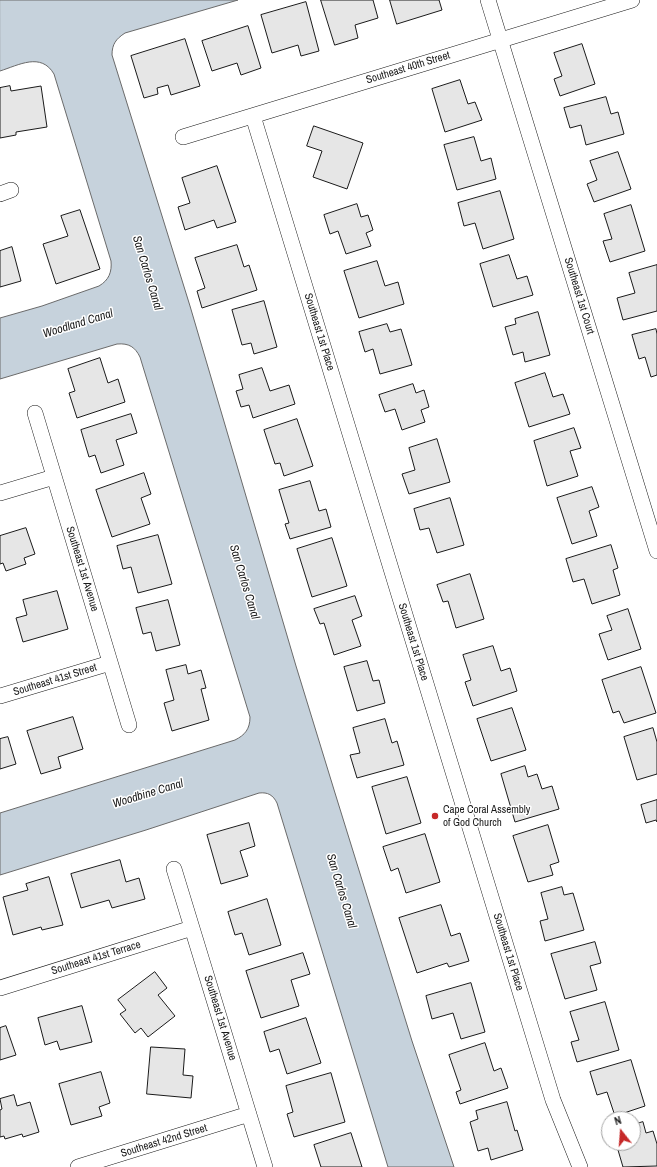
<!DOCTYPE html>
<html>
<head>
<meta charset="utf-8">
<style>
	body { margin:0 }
	#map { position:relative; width:657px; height:1167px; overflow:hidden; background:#fff; font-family:"Archivo Narrow",sans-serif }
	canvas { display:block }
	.north { position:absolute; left:601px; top:1111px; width:40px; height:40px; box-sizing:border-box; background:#fff; border:1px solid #a3a3a3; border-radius:50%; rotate:343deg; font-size:11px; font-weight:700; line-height:16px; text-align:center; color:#1a1a1a }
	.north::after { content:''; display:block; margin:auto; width:14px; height:18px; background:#c62828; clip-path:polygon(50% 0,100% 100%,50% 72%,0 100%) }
</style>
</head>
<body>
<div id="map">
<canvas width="657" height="1167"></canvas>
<div class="north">N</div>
</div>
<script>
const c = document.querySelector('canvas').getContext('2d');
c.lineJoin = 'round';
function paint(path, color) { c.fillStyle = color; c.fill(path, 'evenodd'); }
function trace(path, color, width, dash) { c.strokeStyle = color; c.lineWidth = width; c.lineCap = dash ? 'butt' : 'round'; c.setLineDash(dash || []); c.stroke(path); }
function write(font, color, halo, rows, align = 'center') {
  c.font = font + ' "Archivo Narrow",sans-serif'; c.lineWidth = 3; c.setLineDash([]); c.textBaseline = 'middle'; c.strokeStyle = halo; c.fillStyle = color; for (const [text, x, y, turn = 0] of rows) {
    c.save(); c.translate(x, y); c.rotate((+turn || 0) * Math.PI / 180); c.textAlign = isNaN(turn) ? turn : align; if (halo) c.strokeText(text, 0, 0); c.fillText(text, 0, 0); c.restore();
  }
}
const water = new Path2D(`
	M0 0H238L125 33C116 39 112 44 112 55L190 306 296 666 335 793 412 1041 454 1167H388L277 803C273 795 268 792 259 793L146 830 0 875V813L235 740C245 735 250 729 250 717L140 357C135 347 129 343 117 344L0 379V318L42 306 99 286C109 280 112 272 111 261L54 74C41 52 19 65 0 71Z`);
paint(water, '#c6d2dc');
trace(water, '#6a6a6a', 1);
const building = new Path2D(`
	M321 0H373L378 18 355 25 358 38 335 45Z
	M390 0H439L442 10 397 24Z
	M306 2 319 51 301 56 298 45 272 53 261 15Z
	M248 26 261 68 241 75 237 63 212 71 202 41Z
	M185 39 200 86 171 95 168 85 157 88 158 94 144 98 131 56Z
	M582 44 595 84 560 96 554 79 562 76 554 53Z
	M460 80 468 104 475 102 482 120 445 132 432 89Z
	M10 86 11 91 41 86 47 127 16 132V135L0 138V88Z
	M606 97 611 114 618 112 624 134 586 145 581 125 570 128 564 108Z
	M314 126 363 143 347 189 313 177 322 151 307 146Z
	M474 137 481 161 491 158 496 179 457 190 444 145Z
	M618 152 631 189 594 202 587 184 597 180 590 161Z
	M217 166 236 222 217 228 214 220 185 230 178 207 190 203 182 178Z
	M500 191 514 239 483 249 475 223 464 226 458 203Z
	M357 204 361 217 368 215 373 230 366 233 371 246 346 254 338 231 330 234 324 215Z
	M631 205 645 251 610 262 603 241 612 239 604 214Z
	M80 210 100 269 56 284 43 244 68 236 61 216Z
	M237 245 244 267 249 265 257 290 202 308 197 291 205 288 195 258Z
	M12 247 21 281 0 287V251Z
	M509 255 517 279 527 276 533 295 493 307 480 264Z
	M377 261 385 286 398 282 404 304 359 318 344 271Z
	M657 265V311L623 320 617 298 635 293 629 273Z
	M264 301 277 347 254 354 251 343 242 345 232 310Z
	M538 312 550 355 525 362 523 352 513 355 505 327 516 324 515 319Z
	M387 324 390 332 401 329 412 365 380 374 373 349 365 352 359 332Z
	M656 329 657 334V375L651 377 645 357 639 359 632 335Z
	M100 358 108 383 118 379 125 402 77 418 69 393 75 391 68 369Z
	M262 368 270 391 289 385 295 404 253 418 249 405 241 407 236 391 243 389 239 375Z
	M545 373 553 397 563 394 570 414 529 427 515 383Z
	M413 384 416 393 424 390 429 407 421 410 425 422 402 430 395 409 385 412 379 395Z
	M131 414 137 433 116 440 124 465 101 473 95 455 89 457 81 430Z
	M297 419 313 466 284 476 280 463 275 464 264 430Z
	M574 428 581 448 570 451 578 476 547 486 534 441Z
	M437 439 450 482 409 494 402 474 415 470 409 448Z
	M144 473 151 494 141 498 150 524 112 537 96 490Z
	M310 481 319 511 326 509 331 527 290 539 285 524 289 523 279 490Z
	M592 487 599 507 589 511 597 536 572 544 557 498Z
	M450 498 464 545 437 553 429 528 420 530 414 509Z
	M26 528 35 554 24 558 26 564 6 571 3 563 0 564V536Z
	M158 535 172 584 138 593 131 567 123 569 117 546Z
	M332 538 347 586 312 597 297 549Z
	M611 545 618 568 613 570 620 595 592 604 584 579 573 582 566 559Z
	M470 574 484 619 456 628 448 601 443 602 437 585Z
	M57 591 68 629 23 642 16 618 27 615 23 600Z
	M355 596 362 616 352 620 361 646 334 655 324 623 320 624 314 609Z
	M168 600 180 645 156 651 151 632 143 634 136 608Z
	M628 609 641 649 608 660 599 634 612 630 607 616Z
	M493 646 501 671 510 668 517 691 473 706 465 682 471 680 463 655Z
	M367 661 373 681 379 680 385 703 357 711 344 667Z
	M186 665 188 674 201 670 206 688 201 689 209 720 172 731 164 703 174 700 166 670Z
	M641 667 656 713 624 723 619 711 613 713 602 680Z
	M512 708 526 750 491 761 477 719Z
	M73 717 83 749 58 757 61 768 41 774 27 731Z
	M385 719 392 743 397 741 404 765 357 778 350 755 360 753 353 728Z
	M653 728 657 742V774L637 780 624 737Z
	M8 737 16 764 0 769V739Z
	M525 766 528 777 537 774 542 789 552 786 559 809 515 822 501 774Z
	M407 777 421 823 386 834 372 787Z
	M657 800V822L656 820 646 823 641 805Z
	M249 823 255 846 240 851 248 876 221 884 207 835Z
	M548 825 559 862 550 865 553 875 528 882 513 836Z
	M425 834 440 882 406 893 398 868 391 871 383 847Z
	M120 860 126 882 139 878 145 899 112 908 109 900 81 908 71 874Z
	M49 877 63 925 42 930 41 927 13 935 3 897 28 890 26 884Z
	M562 887 564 895 573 893 584 930 545 941 540 921 548 919 541 893Z
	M267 899 281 945 249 955 242 933 235 935 228 912Z
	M441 905 451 936 460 933 469 961 449 967 447 963 417 973 399 918Z
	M595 942 601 963 590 966 597 990 565 999 551 954Z
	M303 953 310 974 291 980 299 1006 261 1018 246 971Z
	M155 972 167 988 158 995 175 1016 148 1037 141 1028 135 1033 120 1014 126 1010 118 1000Z
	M471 983 485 1032 461 1039 453 1013 432 1019 426 996Z
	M605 1002 619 1050 577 1062 571 1042 579 1040 570 1012Z
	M82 1006 92 1042 60 1050 57 1041 45 1045 38 1018Z
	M306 1018 321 1063 287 1074 279 1049 270 1052 264 1032Z
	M6 1026 16 1055 0 1060V1028Z
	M485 1043 494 1071 501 1068 508 1088 460 1104 456 1092 461 1090 449 1055Z
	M151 1047 185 1049 183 1075 193 1076 191 1098 147 1094Z
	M631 1060 645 1106 615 1116 607 1092 597 1095 590 1072Z
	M101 1072 110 1103 99 1107 102 1116 71 1125 59 1084Z
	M331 1073 345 1122 294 1137 287 1114 293 1112 286 1086Z
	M14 1095 17 1106 30 1102 39 1132 23 1137 22 1134 5 1139 4 1136 0 1137V1110L2 1109 0 1099Z
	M507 1102 515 1131 517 1130 523 1150 491 1160 488 1148 478 1151 470 1122 478 1119 476 1111Z
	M643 1122 646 1133 653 1131 657 1144V1166L623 1167 618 1150 624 1149 622 1143H633V1125Z
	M351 1133 362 1167H321L314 1145Z`);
paint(building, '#e6e6e6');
trace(building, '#1a1a1a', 1);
const minor = new Path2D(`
	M488 0 657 551
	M253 116 553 1100 580 1167
	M183 137 632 0
	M0 194 11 190
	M35 413 129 725
	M0 493 54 477
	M0 696 110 663
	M174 869 265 1167
	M0 988 192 928
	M78 1167 249 1114`);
trace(minor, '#1a1a1a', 16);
trace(minor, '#fff', 15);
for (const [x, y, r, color] of [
	[435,816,4,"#c62828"]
]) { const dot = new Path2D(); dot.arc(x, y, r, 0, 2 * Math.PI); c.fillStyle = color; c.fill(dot); trace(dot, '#fff', 1.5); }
write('11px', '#1a1a1a', '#fff', [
	["Southeast 40th Street",408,68,-17],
	["Southeast 1st Court",579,296,73],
	["Southeast 1st Place",319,332,73],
	["Southeast 1st Avenue",82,569,73],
	["Southeast 1st Place",413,642,73],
	["Southeast 41st Street",55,680,-17],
	["Southeast 1st Place",508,952,73],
	["Southeast 41st Terrace",96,958,-17],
	["Southeast 1st Avenue",220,1018,73],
	["Southeast 42nd Street",164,1141,-17]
]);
write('11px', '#1a1a1a', '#fff', [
	["Cape Coral Assembly",443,810],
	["of God Church",443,823]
], 'left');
write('italic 12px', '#1a1a1a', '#fff', [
	["San Carlos Canal",147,273,73],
	["Woodland Canal",78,324,-17],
	["San Carlos Canal",244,582,73],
	["Woodbine Canal",148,794,-17],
	["San Carlos Canal",341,891,73]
]);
</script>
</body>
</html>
